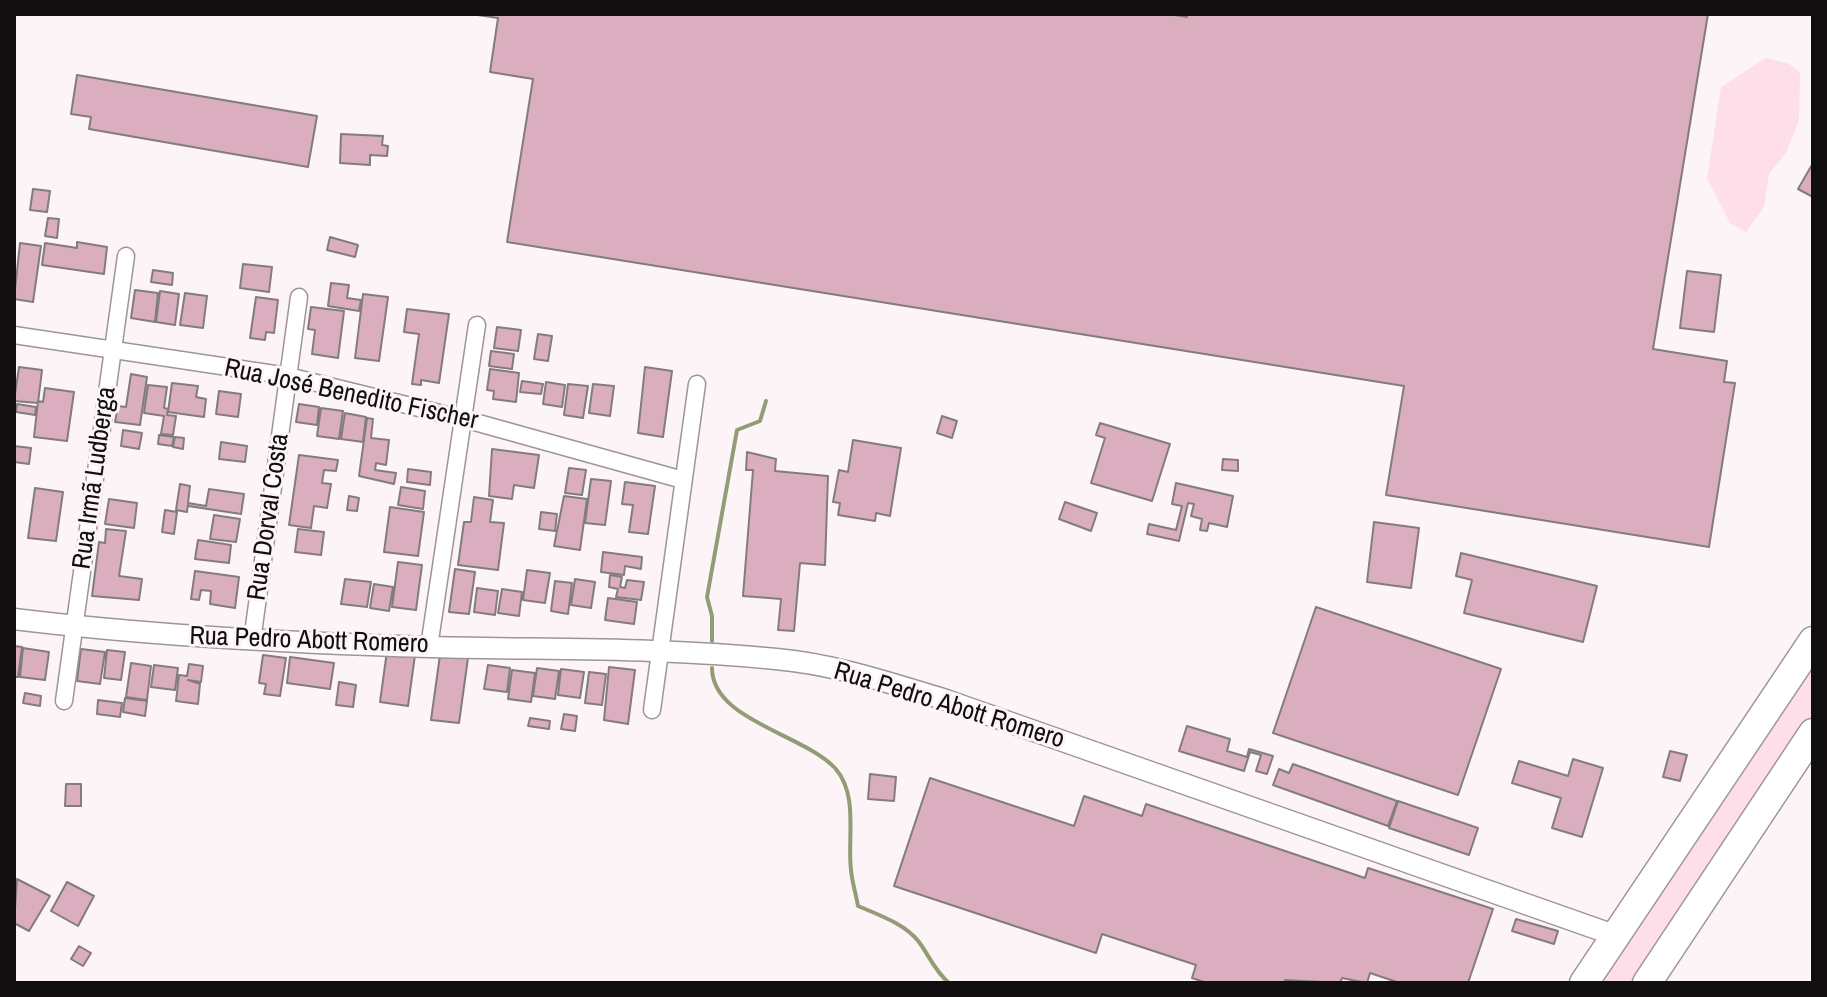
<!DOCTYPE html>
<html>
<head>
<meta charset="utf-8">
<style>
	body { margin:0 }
	#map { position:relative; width:1827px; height:997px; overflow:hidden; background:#fdf4f8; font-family:"Archivo Narrow",sans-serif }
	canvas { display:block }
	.frame { position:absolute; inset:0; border:16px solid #100e0f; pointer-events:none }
</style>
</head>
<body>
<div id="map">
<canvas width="1827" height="997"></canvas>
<div class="frame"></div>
</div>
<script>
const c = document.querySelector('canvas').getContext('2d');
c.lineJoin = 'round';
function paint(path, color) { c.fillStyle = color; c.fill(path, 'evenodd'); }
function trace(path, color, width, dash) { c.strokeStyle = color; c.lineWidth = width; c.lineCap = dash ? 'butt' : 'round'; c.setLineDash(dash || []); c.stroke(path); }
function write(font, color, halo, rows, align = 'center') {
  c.font = font + ' "Archivo Narrow",sans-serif'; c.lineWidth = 6; c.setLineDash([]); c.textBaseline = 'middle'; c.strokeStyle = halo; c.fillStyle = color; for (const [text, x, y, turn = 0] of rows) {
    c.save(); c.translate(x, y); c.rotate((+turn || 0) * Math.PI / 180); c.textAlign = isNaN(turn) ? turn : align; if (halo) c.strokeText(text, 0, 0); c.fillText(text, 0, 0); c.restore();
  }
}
paint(new Path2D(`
	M1766 58 1789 64 1800 72 1799 120 1786 153 1769 174 1764 207 1746 232 1730 223 1707 178 1721 87Z
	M1813 655V720L1637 983H1594Z`), '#fedee9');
trace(new Path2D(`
	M712 641V616L707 597 737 430 760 421 766 401
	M712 668C712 720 803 734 835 768 859 795 847 838 851 870 852 882 856 894 858 906 879 915 905 924 919 942 930 957 934 970 949 983`), '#929d76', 4);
const building = new Path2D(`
	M471 14H1168L1187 17V14H1708L1653 349 1727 361 1724 382 1735 383 1709 547 1386 495 1404 386 507 242 533 79 490 72 498 18Z
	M77 75 317 116 308 167 89 129 91 117 71 114Z
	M341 134 383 136 382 145 388 146 387 156 370 155V165L340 163Z
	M1813 163V197L1798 189Z
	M33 189 50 191 47 212 30 210Z
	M48 218 59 219 57 238 45 236Z
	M330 237 358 245 355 257 327 250Z
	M77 242 107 247 104 274 42 265 45 243 77 248Z
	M20 243 41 246 33 302 14 299Z
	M243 264 272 267 269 292 240 288Z
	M153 270 173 273 172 285 151 282Z
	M1687 271 1721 275 1714 332 1680 328Z
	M331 283 349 285 347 298 361 300 359 311 328 306Z
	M135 290 158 293 155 322 131 318Z
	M160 291 179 294 175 325 156 322Z
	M185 293 207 296 203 328 180 325Z
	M363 294 388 297 379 361 355 358Z
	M256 297 278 300 274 333 266 332 265 340 250 338Z
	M311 307 344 311 338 358 312 354 315 330 308 329Z
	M407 309 449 314 439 383 421 380V385L412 384 419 334 404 332Z
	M497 327 521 330 518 351 494 348Z
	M538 334 552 336 548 361 534 359Z
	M491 351 514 354 512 369 489 366Z
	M19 367 42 370 38 403 14 401Z
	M645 367 672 371 663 437 638 433Z
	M490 369 519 373 516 402 493 399 494 391 487 390Z
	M131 374 147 377 140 425 115 422 118 406 126 407Z
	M522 381 543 384 541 394 520 392Z
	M546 382 565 385 562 407 543 404Z
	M172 383 198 386 196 397 206 399 204 417 168 412Z
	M568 384 588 386 583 418 564 415Z
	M593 384 614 386 610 416 589 413Z
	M148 385 167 387 164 408 168 409 167 415 176 416 173 435 161 434 164 416 144 413Z
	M45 388 74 392 67 441 34 437 38 401 43 402Z
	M219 391 241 394 238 417 216 414Z
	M17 404 36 407 35 415 16 412Z
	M299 404 319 407 317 425 296 422Z
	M321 408 343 411 339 439 317 436Z
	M345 413 366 417 363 442 341 439Z
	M942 416 957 421 952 438 937 433Z
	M367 418 373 419 371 438 389 440 386 465 376 463 375 470 396 473 394 484 359 476Z
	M1100 423 1170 444 1152 501 1091 483 1105 438 1096 435Z
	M123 430 142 433 139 449 121 446Z
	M159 435 174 437 172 446 158 444Z
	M175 437 184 438 183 449 173 447Z
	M853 440 901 448 890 516 876 513 875 521 838 515 840 503 833 502 839 470 848 472Z
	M221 442 247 446 245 462 219 459Z
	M14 446 31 448 29 464 14 462Z
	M492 449 539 455 534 488 514 485 512 499 489 496Z
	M747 452 776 459 775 471 828 476 825 565 800 563 794 631 778 630 781 599 743 596 753 470H746Z
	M299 455 338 460 336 471 324 470 322 483 331 484 327 508 314 506 311 528 289 525Z
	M1223 459 1238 460V471L1222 470Z
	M569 468 586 470 582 495 565 493Z
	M408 469 431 472 430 485 407 482Z
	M591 479 611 481 605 525 585 523Z
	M625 482 655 486 648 534 629 532 633 505 622 504Z
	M1176 483 1233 496 1227 527 1209 523 1207 531 1200 530 1202 519 1191 516 1194 504 1188 503 1179 541 1147 534 1149 524 1176 530 1182 506 1172 504Z
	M180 484 190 486 187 512 176 510Z
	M401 487 425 491 423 509 398 505Z
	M35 488 63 492 56 541 28 538Z
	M209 489 244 494 241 514 188 506V503L206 506Z
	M349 496 359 498 357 511 347 510Z
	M564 496 587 499 580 550 554 546Z
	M474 497 493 500 490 522 504 523 498 570 458 565 464 522H471Z
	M109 499 137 503 134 528 105 524Z
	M1065 502 1097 513 1091 531 1059 519Z
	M390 507 424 512 418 556 384 552Z
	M165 510 177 512 174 534 162 532Z
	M541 512 557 514 555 531 539 529Z
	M214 515 240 519 236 542 210 539Z
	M1374 522 1419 528 1411 588 1367 582Z
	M106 529 126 531 119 576 142 579 139 600 92 596 99 542 105 543Z
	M298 529 324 532 321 555 295 552Z
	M198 540 231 545 229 563 195 559Z
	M603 552 642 557 641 569 625 566 624 575 601 572Z
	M1461 553 1597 586 1583 642 1464 613 1472 580 1456 576Z
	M398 562 422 565 416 610 392 607Z
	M455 569 475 572 469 614 449 612Z
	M527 570 550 573 545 603 523 600Z
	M195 571 239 577 235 608 210 604 211 591 201 590 199 600 191 599Z
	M610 575 622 577 620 587 625 588 627 580 644 582 641 600 616 597 618 589 609 587Z
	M345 579 371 582 367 607 341 604Z
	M575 579 595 582 591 608 571 605Z
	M555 581 572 583 568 614 551 611Z
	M374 584 393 587 389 611 370 608Z
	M477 588 498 591 495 615 474 612Z
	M502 589 522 592 519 616 498 613Z
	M608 598 637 602 634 624 605 620Z
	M1316 607 1501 669 1458 795 1273 733Z
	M14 646 22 647 18 677H14Z
	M23 648 49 652 45 680 20 677Z
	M81 649 105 652 100 684 77 681Z
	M107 650 125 652 121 680 104 678Z
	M387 651 415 655 408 706 380 702Z
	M263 655 286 658 280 696 264 694 266 684 259 683Z
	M440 655 468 658 459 723 431 720Z
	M290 657 334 663 330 689 287 683Z
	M131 663 151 666 147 700 126 697Z
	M189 664 203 666 201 682 188 680 200 684 198 704 176 701 179 675 187 676Z
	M154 665 178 668 175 690 151 687Z
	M488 665 510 668 507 692 484 689Z
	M609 667 635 670 628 724 604 720Z
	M537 668 559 671 555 699 533 696Z
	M561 669 584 672 580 698 558 695Z
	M512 670 535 673 531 702 508 699Z
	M589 672 606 674 602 705 585 703Z
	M339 682 356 685 353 707 336 705Z
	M25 693 41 696 40 706 23 703Z
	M125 698 147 701 145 716 123 712Z
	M98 700 122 703 120 717 97 714Z
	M564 714 577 716 575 731 561 729Z
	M530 718 550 721 549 729 528 726Z
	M1187 726 1230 739 1227 751 1247 757 1249 749 1273 756 1267 774 1256 771 1261 755 1250 752 1244 771 1179 751Z
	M1670 751 1687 755 1680 781 1663 777Z
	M1573 759 1603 768 1582 837 1552 828 1561 798 1512 783 1519 761 1568 776Z
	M1293 764 1397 801 1388 826 1273 785 1279 769 1289 773Z
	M870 774 896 777 894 801 868 799Z
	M930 778 1074 826 1084 796 1142 816 1146 804 1365 878 1368 868 1493 909 1468 983H1400L1370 973 1367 983 1342 978 1340 983 1285 980 1284 983H1207L1192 978 1196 965 1102 934 1096 953 894 886Z
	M66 784H81V806H65Z
	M1398 801 1478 828 1469 855 1389 828Z
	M17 879 50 896 29 931 14 923Z
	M67 882 94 896 78 926 51 911Z
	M1516 919 1558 931 1554 944 1512 931Z
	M79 946 91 953 83 966 71 959Z`);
paint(building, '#daaebf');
trace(building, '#837c7e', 2);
const minor = new Path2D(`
	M14 335 288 376 464 419 683 480
	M252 641 299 297
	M429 647 477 325
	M64 701 126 256
	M652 710 697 384`);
const tertiary = new Path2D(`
	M14 619C153 636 291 643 431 647 545 650 661 647 776 659 834 664 890 683 946 700L1614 935`);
const trunk = new Path2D(`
	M1584 983 1813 641
	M1647 983 1813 733`);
trace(minor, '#9d9598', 19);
trace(tertiary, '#9d9598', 23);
trace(trunk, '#9d9598', 31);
trace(minor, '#fff', 16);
trace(tertiary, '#fff', 20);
trace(trunk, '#fff', 28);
write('26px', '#100e0f', '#fdf4f8', [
	["Rua José Benedito Fischer",351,395,12],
	["Rua Irmã Ludberga",95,478,-82],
	["Rua Dorval Costa",269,517,-82],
	["Rua Pedro Abott Romero",309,641,2],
	["Rua Pedro Abott Romero",949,706,17]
]);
</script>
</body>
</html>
